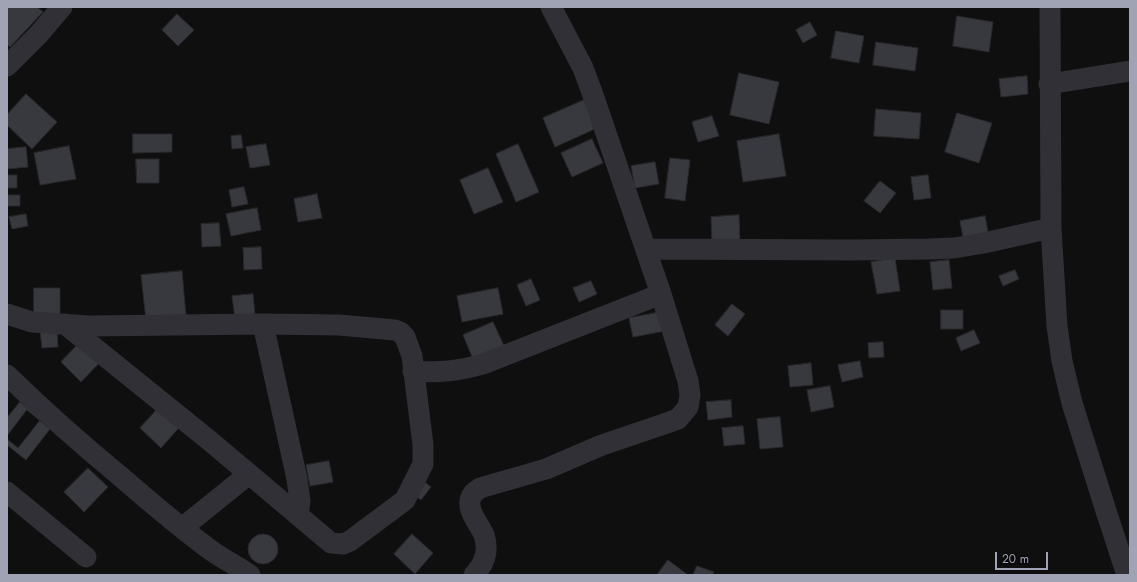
<!DOCTYPE html>
<html>
<head>
<meta charset="utf-8">
<style>
	body { margin:0 }
	#map { position:relative; width:1137px; height:582px; overflow:hidden; background:#0f0f10; font-family:Jost,sans-serif }
	canvas { display:block }
	.frame { position:absolute; inset:0; border:8px solid #9fa3b3; pointer-events:none }
	.scale { position:absolute; left:995px; top:552px; width:53px; height:18px; box-sizing:border-box; border:2px solid #9fa3b3; border-top:0; padding-left:5px; font-size:12px; line-height:14px; white-space:nowrap; color:#9fa3b3; -webkit-text-stroke:3px #0a0a0b; paint-order:stroke }
</style>
</head>
<body>
<div id="map">
<canvas width="1137" height="582"></canvas>
<div class="frame"></div>
<div class="scale">20 m</div>
</div>
<script>
const c = document.querySelector('canvas').getContext('2d');
c.lineJoin = 'round';
function paint(path, color) { c.fillStyle = color; c.fill(path, 'evenodd'); }
function trace(path, color, width, dash) { c.strokeStyle = color; c.lineWidth = width; c.lineCap = dash ? 'butt' : 'round'; c.setLineDash(dash || []); c.stroke(path); }
const building = new Path2D(`
	M7 7H37L43 12 10 47 7 44Z
	M177 14 194 30 178 46 162 30Z
	M957 16 993 22 989 52 953 46Z
	M810 22 817 35 803 43 796 30Z
	M836 31 864 36 859 63 831 58Z
	M876 42 918 48 915 71 873 65Z
	M739 73 779 82 769 124 730 115Z
	M1027 76 1028 94 1001 97 999 79Z
	M26 94 57 122 32 149 7 125V115Z
	M584 100 597 128 555 147 543 118Z
	M876 109 921 113 919 139 874 136Z
	M957 113 992 123 979 163 945 152Z
	M712 116 719 136 698 142 692 122Z
	M133 134H172V152L133 153Z
	M779 134 786 176 743 182 737 141Z
	M241 135 243 148 232 149 231 136Z
	M592 139 603 163 572 177 561 153Z
	M266 144 270 165 250 168 246 147Z
	M518 144 539 192 516 202 496 154Z
	M69 146 76 179 40 185 34 153Z
	M26 147 28 167 7 169V149Z
	M670 158 690 160 685 201 665 198Z
	M136 159H159V183H137Z
	M655 162 659 184 635 188 631 166Z
	M488 168 503 202 474 214 460 180Z
	M7 175H17V188H7Z
	M928 175 931 198 914 200 911 177Z
	M880 181 896 193 880 213 864 201Z
	M244 187 248 204 232 207 229 190Z
	M317 194 322 218 298 222 294 199Z
	M7 195H20V206H7Z
	M257 208 261 230 231 236 226 214Z
	M26 214 28 226 12 229 9 217Z
	M739 215 740 243 712 244 711 217Z
	M985 216 989 238 964 243 960 221Z
	M219 223 221 246 202 247 201 224Z
	M261 247 262 269 244 270 243 248Z
	M895 258 900 291 877 294 871 262Z
	M949 260 952 288 933 290 930 262Z
	M1015 270 1019 279 1003 286 999 276Z
	M182 271 186 316 146 320 141 275Z
	M531 279 540 300 526 306 517 285Z
	M591 281 597 294 579 302 573 288Z
	M34 288H60V315H34Z
	M498 288 503 314 462 322 457 296Z
	M253 294 255 316 235 318 232 296Z
	M732 304 745 314 728 336 715 325Z
	M941 310H963V329H941Z
	M661 312 665 331 633 337 629 318Z
	M493 322 507 352 476 366 463 335Z
	M57 328 58 347 42 348 40 330Z
	M974 330 980 343 961 351 956 338Z
	M83 339 103 359 81 382 61 362Z
	M883 342 884 357 869 358 868 343Z
	M860 361 863 377 842 382 838 365Z
	M811 363 813 385 790 387 788 366Z
	M830 386 834 407 811 412 807 390Z
	M731 400 732 417 708 420 706 402Z
	M20 402 41 419 18 448 7 439V418Z
	M162 404 183 423 161 448 140 428Z
	M27 410 50 429 26 460 7 445V436Z
	M780 417 783 447 760 449 757 419Z
	M743 426 745 444 724 446 722 428Z
	M329 461 333 482 310 486 306 465Z
	M88 468 108 487 84 512 64 492Z
	M421 479 431 487 421 500 411 492Z
	M412 534 433 553 415 574 394 554Z
	M248 549a15 15 0 1 1 30 0a15 15 0 1 1-30 0Z
	M668 560 688 575H657Z
	M697 566 714 572 712 575H693Z`);
paint(building, '#38393e');
trace(building, '#29292d', 1);
trace(new Path2D(`
	M1050 7 1051 228 1057 326 1062 361 1072 403 1107 514 1127 575
	M7 66 39 34 62 7
	M1049 84 1130 71
	M646 249 852 250 928 249 954 248 984 243 1051 228
	M7 314 32 322 89 326 263 324 339 325 395 330 400 332 405 337 412 356 423 445V464L405 500 350 541 343 544 331 543 210 441 65 324
	M263 324 297 479 300 501 298 515
	M413 371C439 373 458 371 483 364L661 294
	M7 375C43 410 81 444 120 476 150 502 180 528 212 551 224 560 238 566 250 575
	M7 492 86 557
	M182 528 249 474
	M474 575C477 571 481 567 483 562 487 554 487 543 484 535 479 523 463 507 473 494 474 492 478 490 480 488L546 469 602 445 664 424 678 419 688 407 690 395 688 381 661 294 593 95 583 68 551 7`), '#303036', 21);
</script>
</body>
</html>
